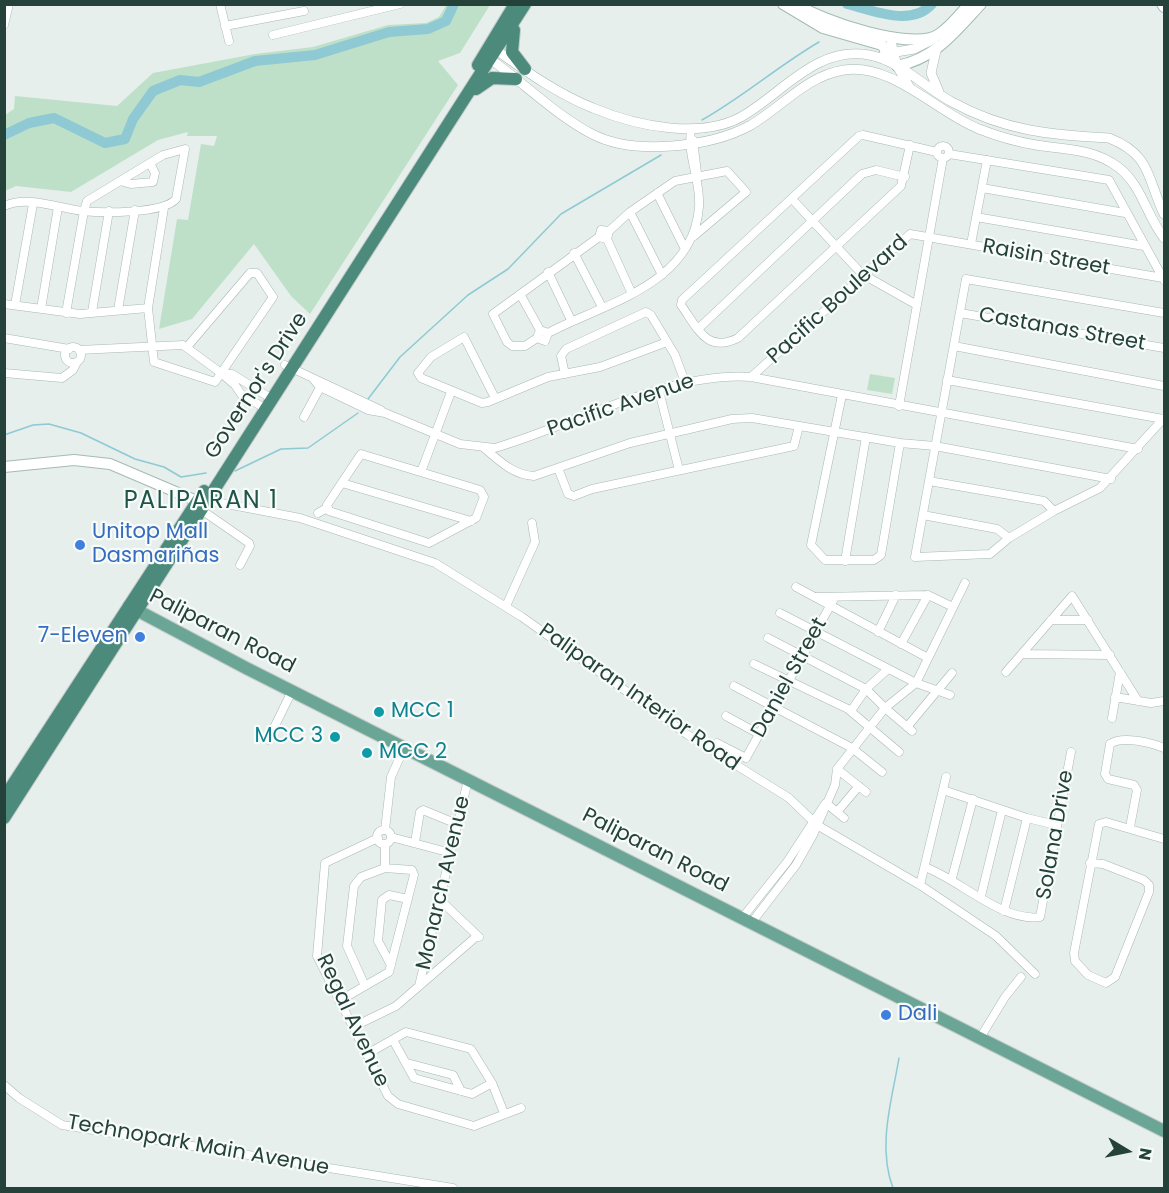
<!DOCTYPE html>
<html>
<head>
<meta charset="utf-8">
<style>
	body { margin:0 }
	#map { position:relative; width:1169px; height:1193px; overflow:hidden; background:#e6efeb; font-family:Poppins,sans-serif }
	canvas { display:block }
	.frame { position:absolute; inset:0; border:6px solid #24423a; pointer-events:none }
	.north { position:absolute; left:1097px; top:1121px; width:60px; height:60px; -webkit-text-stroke:4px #f7fbf9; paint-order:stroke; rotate:100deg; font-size:16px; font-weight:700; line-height:24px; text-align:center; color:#24423a }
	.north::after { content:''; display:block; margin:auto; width:21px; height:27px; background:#24423a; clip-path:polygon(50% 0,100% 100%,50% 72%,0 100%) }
</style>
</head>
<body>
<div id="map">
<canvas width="1169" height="1193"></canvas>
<div class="frame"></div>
<div class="north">N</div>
</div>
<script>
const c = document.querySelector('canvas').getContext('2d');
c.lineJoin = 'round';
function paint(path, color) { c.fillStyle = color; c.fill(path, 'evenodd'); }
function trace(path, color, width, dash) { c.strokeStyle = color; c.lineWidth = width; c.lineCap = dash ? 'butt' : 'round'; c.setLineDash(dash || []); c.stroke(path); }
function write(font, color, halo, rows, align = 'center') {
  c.font = font + ' Poppins,sans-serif'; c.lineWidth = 4.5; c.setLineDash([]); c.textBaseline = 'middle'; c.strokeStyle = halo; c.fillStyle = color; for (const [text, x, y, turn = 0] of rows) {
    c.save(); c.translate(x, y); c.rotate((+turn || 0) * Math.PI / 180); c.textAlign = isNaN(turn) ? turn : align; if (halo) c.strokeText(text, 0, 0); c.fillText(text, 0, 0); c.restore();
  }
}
paint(new Path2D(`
	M447 4 490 5 460 53 438 61 458 85 310 314 291 296 254 244 192 319 159 329 177 219 188 220 201 144 214 146 217 136H187L188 132 158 140 71 192 16 186 5 191V115L14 109 15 96 117 106 153 73 255 54 313 47 388 25 426 23 439 17Z
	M870 374 895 378 892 394 867 390Z`), '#bfe0c8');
trace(new Path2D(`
	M702 120C743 97 778 66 819 42
	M368 399 400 357 468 295 508 269 561 214 661 155
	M4 435 33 425 49 424 81 433 135 459 164 467 181 477 206 473
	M235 471 281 449 308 448 358 413
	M893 1188C877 1146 892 1100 899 1058`), '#8ec9d4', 1.5);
trace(new Path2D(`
	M847 4C874 11 912 27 932 4
	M4 135 29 123 54 118 105 143 125 139 133 119 153 91 180 80 199 82 255 61 315 55 389 32 428 29 446 21 454 4`), '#8ec9d4', 10);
const minor = new Path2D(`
	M220 4 229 41
	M4 25 9 4
	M225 26 304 11
	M273 35 400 4
	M693 140 697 173
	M910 145 901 186 738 338C706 354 697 327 681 305L682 300 859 136 863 135 937 152
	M937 152a6 6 0 1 1 12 0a6 6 0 1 1-12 0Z
	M949 154 1109 180 1164 280
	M120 181 131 184 153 182 155 173 150 163
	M982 188 1125 213
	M657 193 685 249
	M792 199 862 274 917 305
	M4 206C26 195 59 208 82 211 102 213 163 214 176 199L185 149 163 155 87 201 84 211 66 313
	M164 208 148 308 154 362 215 382 273 297 257 273H250L187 347
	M630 212 662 275
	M976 217 1144 246
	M609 231 630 212 675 181 727 171 746 192 694 236
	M607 239 599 237 601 230 609 231 607 239 632 294
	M971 244 987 160
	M574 253 602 307
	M548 272 571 320
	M520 294 540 330
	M4 304 80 314 148 308
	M15 305 33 204
	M41 309 58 207
	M118 310 135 210
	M92 312 109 211
	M960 313 1164 348
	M1164 313 966 279 915 557 990 554 1009 538 1054 511 1100 488 1164 418
	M698 329 862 174 876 170 905 177
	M548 333 540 330 537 338 545 341 548 333C605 303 693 285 699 207 701 180 687 157 691 130
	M4 338 69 349
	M537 338 525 346H512L507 342 493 314 599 237
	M954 346 1164 386
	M65 355a8 8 0 1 1 16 0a8 8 0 1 1-16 0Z
	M79 350 183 345 221 373 235 385 241 394 266 409
	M285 365 381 410
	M4 373 62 378 73 370 77 362
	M221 373 232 374 272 399
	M565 374 561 356 566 349 646 312 651 315 675 355 685 382
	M751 377 910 234 1163 278
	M314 380 320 387 368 410 385 413 460 444 495 448C574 425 670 371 751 377L1138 449
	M947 380 1163 419
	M659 391 679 470
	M842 395 811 545 825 560H874L881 555 900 443
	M495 398 464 337 431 357 418 373 421 378 482 403 488 402 548 377 600 367 667 342
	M899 406 943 158
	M304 417 322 384
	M484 448C500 461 513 475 534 476L630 443 732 419 752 418 900 443 935 446 1111 479
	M361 454 480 490 484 497 476 518 429 543 329 511 327 505Z
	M558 468 568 494 574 496 592 489 794 446 799 426
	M421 472 451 392
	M929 481 1044 501 1054 511
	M342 483 471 521
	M205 504 216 502 300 518 435 563 522 617 688 735 789 798 817 825 920 885 996 936 1035 974
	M203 511 249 543 250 546 240 565
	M318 513 327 508
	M923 515 997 529 1009 538
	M845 561 866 437
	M796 587 928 658
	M816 597 928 595 953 607
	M506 606 535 542 532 523
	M780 613 916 683 950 695
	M1051 620H1088
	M878 632 896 595
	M768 638 866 689 882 705
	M901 644 928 595
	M1022 654 1110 655
	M754 664 848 709 899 752
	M1006 672 1072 596 1138 701
	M734 686 852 748 882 772
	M1115 697 1151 703 1164 701
	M885 708 912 731
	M851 711 866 689 888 669
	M726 716 759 734
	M1112 718 1120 672
	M907 727 952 673
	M268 740 292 691
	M717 743 746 758 835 597
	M837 769 866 792
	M943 790 1027 818 1056 825
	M826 803 844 818
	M837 812 859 786
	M1130 827 1137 790 1134 785 1108 779 1105 774 1110 744C1122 735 1152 743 1164 748
	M385 830 391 777 404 748
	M377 837a7 7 0 1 1 14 0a7 7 0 1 1-14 0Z
	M391 837 451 853
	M378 838 325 863 317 956 388 1096 398 1104 474 1126 521 1108
	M415 842 420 812 423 810 457 824
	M385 844V868
	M1090 863 1103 864 1144 880 1149 885V892L1115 977 1106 983 1088 975 1075 961 1074 953 1099 824 1106 822 1164 839
	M925 867C960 880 1002 922 1040 917L1071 752
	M952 878 973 799
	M920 885 946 777
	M981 896 1002 810
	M439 899 479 937
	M1004 911 1027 818
	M743 917 787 862 825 804
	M752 922 796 865 813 835 835 785 837 769 885 708 916 683 965 583
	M391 965 378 941 382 900 389 895 408 899
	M419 986 468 780
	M339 1001 389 972 414 875 412 870 385 868 361 877 354 886 347 946 365 986
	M353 1027 396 1006 477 936
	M980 1038 1005 997 1021 977
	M393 1040 414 1078 472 1094 492 1083
	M367 1054 406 1032 471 1049 492 1083 504 1113
	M407 1063 453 1075 461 1091
	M4 1085 19 1098 62 1125 453 1188`);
const tertiary = new Path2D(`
	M890 37 897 66 910 88
	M492 47C523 69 557 94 593 108 636 126 704 141 746 114 785 90 818 46 869 55 901 61 924 87 952 102 1005 131 1050 135 1109 138 1152 155 1147 179 1164 214
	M936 51 931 73 939 92
	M884 54 914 49 934 39
	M486 56C521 80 555 115 592 134 634 156 711 147 751 125 782 107 806 76 844 70 893 63 936 112 979 129 997 136 1017 142 1036 145 1065 150 1092 148 1118 167 1142 185 1146 215 1164 238`);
const secondary = new Path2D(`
	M783 4 823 28 882 45 897 66C935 59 956 31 981 4
	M797 4C821 21 914 52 939 34 950 27 960 14 969 4
	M1162 4 1164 7
	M4 467 74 460 110 464 204 504`);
const primary = new Path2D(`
	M129 606 246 668 1164 1131`);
const trunk = new Path2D(`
	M514 30 512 52 525 69
	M478 65 515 4
	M476 89 492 78 516 79
	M4 798 204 491
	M4 818 525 4`);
trace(minor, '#a8b8b2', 9);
trace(tertiary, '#a8b8b2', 10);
trace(secondary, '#a4bbb3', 12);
trace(primary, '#c2cac8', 14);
trace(trunk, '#c2cac8', 14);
trace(minor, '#fff', 8);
trace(tertiary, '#fff', 9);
trace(secondary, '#fff', 10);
trace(primary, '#6aa596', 12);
trace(trunk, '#4c8a7c', 12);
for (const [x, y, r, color] of [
	[80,545,6,"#3f7fe0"],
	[140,637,6,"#3f7fe0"],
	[379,712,6,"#0f9aa8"],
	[335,737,6,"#0f9aa8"],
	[367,753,6,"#0f9aa8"],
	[886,1015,6,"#3f7fe0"]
]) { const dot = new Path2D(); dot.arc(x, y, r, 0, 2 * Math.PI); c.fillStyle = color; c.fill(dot); trace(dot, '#f7fbf9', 2); }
write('21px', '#24423a', '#f7fbf9', [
	["Raisin Street",1046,258,10],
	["Pacific Boulevard",838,300,-42],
	["Castanas Street",1062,330,10],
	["Governor's Drive",257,386,-57],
	["Pacific Avenue",621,406,-19],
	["Paliparan Road",222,632,27],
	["Daniel Street",790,678,-61],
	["Paliparan Interior Road",639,698,35],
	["Solana Drive",1056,835,-80],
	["Paliparan Road",655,851,27],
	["Monarch Avenue",444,883,-77],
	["Regal Avenue",352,1021,65],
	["Technopark Main Avenue",198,1146,10]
]);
write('21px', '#366cbe', '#f7fbf9', [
	["Unitop Mall",92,533],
	["Dasmariñas",92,557],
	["7-Eleven",128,637,"right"],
	["Dali",898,1015]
], 'left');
write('21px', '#0d838f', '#f7fbf9', [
	["MCC 1",391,712],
	["MCC 3",323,737,"right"],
	["MCC 2",379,753]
], 'left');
c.letterSpacing = '1.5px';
write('24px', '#1f5548', '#f7fbf9', [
	["PALIPARAN 1",201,502]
]);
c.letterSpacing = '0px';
</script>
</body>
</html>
